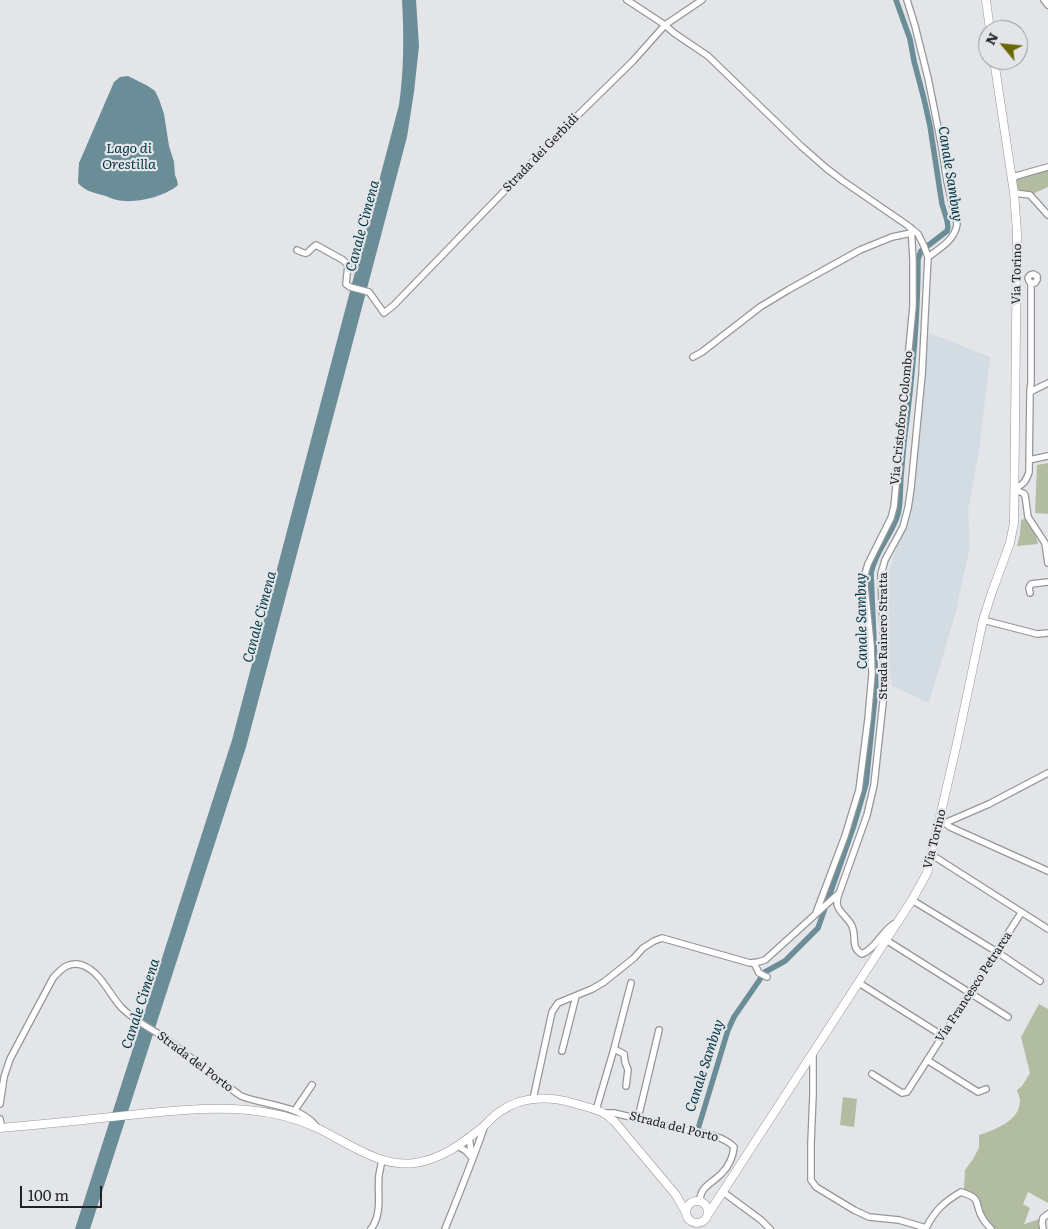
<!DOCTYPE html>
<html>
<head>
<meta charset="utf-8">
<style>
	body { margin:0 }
	#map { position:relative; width:1048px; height:1229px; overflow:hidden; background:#e3e5e8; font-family:Literata,serif }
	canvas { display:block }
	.north { position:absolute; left:978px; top:20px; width:50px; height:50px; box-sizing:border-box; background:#e3e5e8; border:1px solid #959799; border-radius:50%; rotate:298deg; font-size:14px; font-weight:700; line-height:20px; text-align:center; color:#212223 }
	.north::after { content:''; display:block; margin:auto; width:18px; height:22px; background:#6a6700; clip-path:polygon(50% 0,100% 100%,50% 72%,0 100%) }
	.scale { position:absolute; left:20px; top:1186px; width:82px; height:22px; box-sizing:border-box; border:2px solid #212223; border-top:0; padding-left:6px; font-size:15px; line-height:18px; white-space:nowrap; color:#212223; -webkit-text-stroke:4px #e3e5e8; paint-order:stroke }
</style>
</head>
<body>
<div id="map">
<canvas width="1048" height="1229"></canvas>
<div class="north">N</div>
<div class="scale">100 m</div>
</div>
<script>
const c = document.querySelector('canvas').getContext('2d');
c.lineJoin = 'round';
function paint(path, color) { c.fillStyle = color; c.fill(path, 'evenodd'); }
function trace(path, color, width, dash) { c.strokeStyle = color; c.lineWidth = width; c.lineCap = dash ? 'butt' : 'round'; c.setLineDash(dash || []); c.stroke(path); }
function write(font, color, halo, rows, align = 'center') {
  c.font = font + ' Literata,serif'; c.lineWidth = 4.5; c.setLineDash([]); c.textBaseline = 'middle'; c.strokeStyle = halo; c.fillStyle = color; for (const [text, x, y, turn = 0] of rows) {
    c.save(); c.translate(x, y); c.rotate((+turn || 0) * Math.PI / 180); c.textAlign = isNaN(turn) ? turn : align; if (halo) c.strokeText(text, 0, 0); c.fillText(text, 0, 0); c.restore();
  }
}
paint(new Path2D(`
	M929 333 990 357 979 450 968 510 970 546 956 611 929 703 892 686 882 595 903 526 916 441 922 382Z`), '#d3dbe3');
paint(new Path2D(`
	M1048 165V187L1030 195 1013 186 1016 176Z
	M1048 463V514L1035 513 1037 465Z
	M1025 519 1035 533 1038 544 1017 546 1020 534 1021 520Z
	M1039 1004 1048 1009V1203L1028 1192 1023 1204 1030 1208 1024 1224 1040 1219 1042 1229H993L984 1218 978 1199 972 1194 964 1189 965 1170 973 1159 979 1148V1135C994 1130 1020 1121 1020 1101 1020 1097 1018 1093 1017 1090L1022 1086 1030 1073 1021 1037Z
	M843 1097 857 1099 854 1127 840 1125Z`), '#b2bca0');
paint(new Path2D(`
	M402 0H416L419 46 414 92 407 137 246 747 90 1229H75L232 740 399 105C404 70 404 35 402 0Z
	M128 76 148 86 155 91 159 99 164 114 169 146 174 162 175 175 177 180 178 185C165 197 134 204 117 200 112 199 107 196 102 195 92 192 85 191 78 183L79 163 114 82 120 77Z`), '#6b8d98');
trace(new Path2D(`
	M698 1129 728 1030 734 1017 765 972 785 961 818 928 854 825 866 784 876 687 871 573C875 551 892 535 898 514 901 502 900 488 901 476 902 465 903 453 904 442 912 381 918 321 918 259L921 251 947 231 948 227 947 220 942 204 930 126 924 99 914 61 910 39 896 0`), '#6b8d98', 5.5);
const minor = new Path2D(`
	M627 0 665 25 674 33 708 56 801 146 826 168 843 181 907 225 918 234 924 246 928 257 922 375 911 488 908 508 903 527 885 560 881 574 885 684 874 785 867 815 841 888C839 894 835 901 838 907 841 914 849 919 852 926 857 938 850 947 862 954 877 948 882 929 897 922
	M907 0 915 26 928 78 941 143 947 181 957 224C955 240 940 248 928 257
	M1044 0 1048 5
	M1012 180 1016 176 1048 167
	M1014 193 1030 195 1048 215
	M297 250C311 257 306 251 316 245L343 260 348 265 346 284 350 287 369 292 384 313 394 305 577 116 633 61 665 25 702 0
	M693 357 702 352 760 307 788 290 860 250 892 237 911 233
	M1030 392 1048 383
	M1029 460 1048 456
	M1014 490C1023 484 1026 482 1029 472L1030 392 1031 382V283L1029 281 1028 278 1030 275 1033 274 1037 276V280L1035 283H1031
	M1014 490 1023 493 1025 495 1028 517 1045 543 1048 563
	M1030 593 1029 588 1031 584 1048 582
	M983 620 1037 634 1048 633
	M945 823 950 827 1048 871
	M938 826 989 804 1048 773
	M932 855 1048 929
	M912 900 997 952 1040 981
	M816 913 845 836 859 790 868 719 872 674 871 645 865 587V574L868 564 891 518 894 507 913 306V259L911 228
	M886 940 1008 1017
	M754 963 759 973 767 977
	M859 983 943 1036
	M614 1049 631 983
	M562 1051 576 996
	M813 1053V1095L811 1143V1180L816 1187 854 1210 869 1217 899 1220 926 1228C935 1210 944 1202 961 1192 984 1199 973 1204 983 1219 985 1223 989 1226 991 1229
	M927 1060 978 1092 986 1089
	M872 1074 902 1093 907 1092 1021 913
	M533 1099 552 1012 558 1003 592 989 604 982 634 958 643 948 654 941 662 938 750 963 758 962 765 960 838 894
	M0 1104 4 1077 10 1059 53 978C62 968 69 961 82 965 101 972 109 994 121 1007 133 1020 150 1028 165 1038 191 1057 215 1078 241 1096 266 1106 298 1104 316 1126
	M295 1110 312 1085
	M596 1110 614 1049 624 1054 625 1062 628 1070 626 1086
	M604 1113H614C636 1118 657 1124 679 1129 698 1133 720 1133 734 1147 733 1157 729 1166 722 1173 713 1183 700 1186 700 1201
	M638 1118 659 1030
	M0 1119 2 1128
	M469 1137 472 1157
	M458 1146 466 1151 472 1158
	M723 1192 761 1220 770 1229
	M371 1229C383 1213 377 1193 379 1175 380 1170 381 1165 382 1160
	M445 1229C459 1194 473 1160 485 1125
	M1043 1229 1042 1223 1043 1218 1048 1214`);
const major = new Path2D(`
	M986 0 990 30
	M0 1128C34 1125 68 1122 101 1118 149 1113 201 1106 248 1110 271 1112 296 1118 317 1128 347 1142 380 1168 415 1163 442 1159 463 1143 484 1126 489 1121 494 1115 501 1111 522 1096 550 1096 573 1103 582 1106 598 1109 605 1114 609 1116 611 1119 614 1121L676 1195 685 1211
	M686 1212a11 11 0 1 1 22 0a11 11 0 1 1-22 0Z
	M707 1216 912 900 927 873 957 743 983 620 992 592 1010 543 1014 523 1017 232 1014 193 994 60`);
trace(minor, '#949799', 8);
trace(major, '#949799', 9);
trace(minor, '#fff', 5.5);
trace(major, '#fff', 8);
write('12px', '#212223', '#e3e5e8', [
	["Strada dei Gerbidi",541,153,-46],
	["Via Torino",1017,274,-89],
	["Via Cristoforo Colombo",902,418,-84],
	["Strada Rainero Stratta",883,636,-90],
	["Via Torino",935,839,-76],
	["Via Francesco Petrarca",974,987,-57],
	["Strada del Porto",195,1062,37],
	["Strada del Porto",674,1127,14]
]);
write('italic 14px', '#003643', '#e3e5e8', [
	["Lago di",129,149],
	["Orestilla",129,165],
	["Canale Sambuy",950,174,81],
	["Canale Cimena",363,226,-75],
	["Canale Cimena",260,617,-75],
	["Canale Sambuy",862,621,-91],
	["Canale Cimena",141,1004,-72],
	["Canale Sambuy",705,1066,-72]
]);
</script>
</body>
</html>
